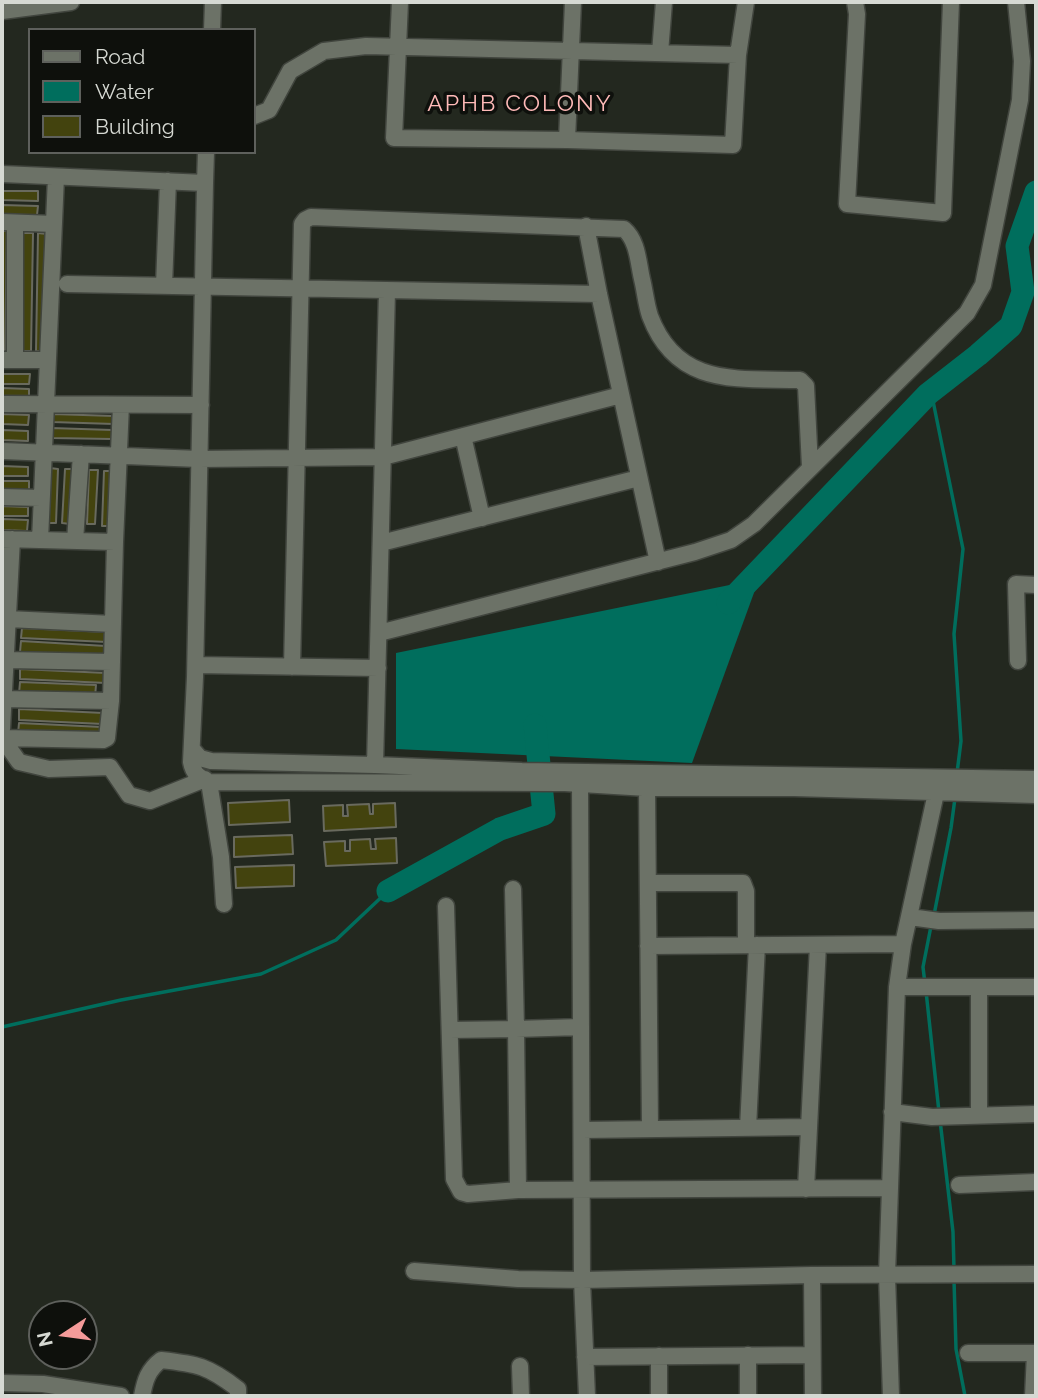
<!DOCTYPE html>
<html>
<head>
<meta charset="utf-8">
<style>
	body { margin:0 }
	#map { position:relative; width:1038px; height:1398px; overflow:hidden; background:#23281f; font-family:Raleway,sans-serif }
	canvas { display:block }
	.frame { position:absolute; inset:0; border:4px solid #d6d9d3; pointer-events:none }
	.legend { position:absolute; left:28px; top:28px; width:228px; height:126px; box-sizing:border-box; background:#0e100c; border:2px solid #5e605c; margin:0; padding:9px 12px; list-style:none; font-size:21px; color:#d6d9d3 }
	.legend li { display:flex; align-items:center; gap:14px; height:35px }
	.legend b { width:35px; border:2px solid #5e605c }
	.north { position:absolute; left:28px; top:1300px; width:70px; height:70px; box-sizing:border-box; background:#0e100c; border:2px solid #5e605c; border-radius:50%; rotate:257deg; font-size:19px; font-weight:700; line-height:28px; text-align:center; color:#d6d9d3 }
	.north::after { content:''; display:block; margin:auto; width:24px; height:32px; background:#f59b9a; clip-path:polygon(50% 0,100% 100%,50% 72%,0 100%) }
</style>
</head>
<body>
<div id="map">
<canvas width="1038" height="1398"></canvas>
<div class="frame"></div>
<ul class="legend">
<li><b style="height:9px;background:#6c7267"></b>Road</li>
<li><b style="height:19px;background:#006e5d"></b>Water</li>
<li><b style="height:19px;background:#43430e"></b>Building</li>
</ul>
<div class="north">N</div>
</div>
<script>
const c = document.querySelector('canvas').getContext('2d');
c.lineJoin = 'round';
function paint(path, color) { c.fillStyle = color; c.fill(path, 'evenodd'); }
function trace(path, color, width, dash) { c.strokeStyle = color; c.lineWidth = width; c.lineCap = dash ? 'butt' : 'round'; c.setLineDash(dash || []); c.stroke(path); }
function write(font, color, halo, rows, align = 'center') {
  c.font = font + ' Raleway,sans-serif'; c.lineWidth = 7; c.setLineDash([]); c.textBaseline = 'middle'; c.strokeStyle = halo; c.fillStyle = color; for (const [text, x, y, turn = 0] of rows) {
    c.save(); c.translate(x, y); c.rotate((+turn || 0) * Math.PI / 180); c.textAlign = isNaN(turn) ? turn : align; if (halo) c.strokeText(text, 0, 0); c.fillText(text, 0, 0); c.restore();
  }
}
paint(new Path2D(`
	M759 579 692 763 396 749V653Z`), '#006e5d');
trace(new Path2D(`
	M931 391 963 549 954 634 961 741 957 773
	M934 915 951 828 955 798
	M925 984 923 967 931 926
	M926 991 939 1112
	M2 1027 121 1000 261 974 336 940 388 891
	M940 1120 953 1232 954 1269
	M954 1280 956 1349 965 1396`), '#006e5d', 3.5);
trace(new Path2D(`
	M728 603 928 394 978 355 1011 326 1023 292 1017 246 1036 192
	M388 891 500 829 544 814 535 725`), '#006e5d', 23);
const building = new Path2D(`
	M2 191H38V201L2 200Z
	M2 205 38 206 37 215H2Z
	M2 231H7L5 350H2Z
	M23 233H33L31 351H21Z
	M38 233 47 234 45 352 36 351Z
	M2 374H30L29 384H2Z
	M2 388 29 389V399L2 398Z
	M2 414 29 415 28 425 2 424Z
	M52 414 114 416V424L52 422Z
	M51 428 112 430V439L51 438Z
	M2 430 28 431V441L2 440Z
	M2 466 28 467V476H2Z
	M50 468 58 469 56 523H48Z
	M65 469H73L70 524 62 523Z
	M89 470H98L95 524H87Z
	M104 471H112L110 526H102Z
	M2 481H29V491L2 490Z
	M2 506 28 507V516H2Z
	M2 519 28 520 27 531 2 530Z
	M22 628 107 632V642L21 638Z
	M21 641 106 646V656L20 652Z
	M20 669 106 673V683L20 679Z
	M20 682 96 685 95 697 19 694Z
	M19 709 104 713 103 724 19 720Z
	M19 723 102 727V738L18 734Z
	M289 800 290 822 229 825 228 803Z
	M395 803 396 827 324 831 323 806 343 805V816H348L347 805 369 804 370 814H373V804Z
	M292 835 293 854 234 857V837Z
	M396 838 397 863 326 866 324 842 345 841V851H350V840L370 839 371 849H376L375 839Z
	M294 865V886L236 888 235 867Z`);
paint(building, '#43430e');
trace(building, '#696a5e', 2);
const minor = new Path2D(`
	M400 2 394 138 567 140
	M573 2 567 140 733 145 738 55 746 2
	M855 2 857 14 847 204 943 213 951 2
	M2 11 71 2
	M212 30 213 2
	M660 53 664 2
	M254 116 269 110 290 71 324 51 366 46 738 55
	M2 174 205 183 195 677 191 762C193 773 198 777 209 782L565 783 647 788H794L1036 795
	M205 183 206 152
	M2 222 54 224
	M586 226 599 294 658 562
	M67 284 599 294
	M164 286 168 181
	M2 360H48
	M15 360V223
	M2 404 201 405
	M463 436 482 518
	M2 451 199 459 383 457 621 395
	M2 497 41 498
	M2 539 115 542 111 701 107 738 103 740 2 738
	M40 540 56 177
	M75 541 81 454
	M115 542 121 405
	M381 543 639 478
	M8 619 113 624
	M379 633 695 552 731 540 754 524 967 313 983 285 1020 100 1022 61 1016 2
	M6 660 112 662
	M1018 661 1016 584 1036 585
	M196 665 378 668
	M292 667 302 224 305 220 311 217 624 229C638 241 638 262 642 279 645 291 646 304 650 316 677 388 738 378 800 380L806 386 810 467
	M2 699 111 701
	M2 729 12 539
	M2 738 19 762 49 769 110 767 129 795 150 801 205 779
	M193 750 200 758 211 761 375 765 522 771 1036 779
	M375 765 387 291
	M209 782 221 857 224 904
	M580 784 582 1280 587 1396
	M647 788 650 1129
	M648 883H743L746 891V945
	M446 906 454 1179 461 1192 468 1194 518 1190
	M910 917 939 921 1036 920
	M648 946 903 944
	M897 987H1036
	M581 1027 516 1029 518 1190 889 1188
	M450 1030 516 1029 513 889
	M892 1112 932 1117 1036 1114
	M979 1115V987
	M748 1128 757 945
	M582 1130 809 1127
	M959 1185 1036 1182
	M806 1189 818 945
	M414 1271 518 1279 582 1280 812 1275 1036 1274
	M812 1275 813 1396
	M968 1353H1036
	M748 1355V1396
	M585 1357 812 1355
	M520 1366 521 1396
	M2 1383 43 1384 121 1396
	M142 1396C145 1380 148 1370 161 1360 198 1364 208 1366 238 1389V1396
	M659 1396V1356
	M891 1396 887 1275 897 987 903 944 936 793V783
	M1033 1396 1035 1353`);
trace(minor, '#41453e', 19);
trace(minor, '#6c7267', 16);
c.letterSpacing = '2px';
write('23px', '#ffbab8', '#0e100c', [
	["APHB COLONY",520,104]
]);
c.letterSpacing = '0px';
</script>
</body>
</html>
